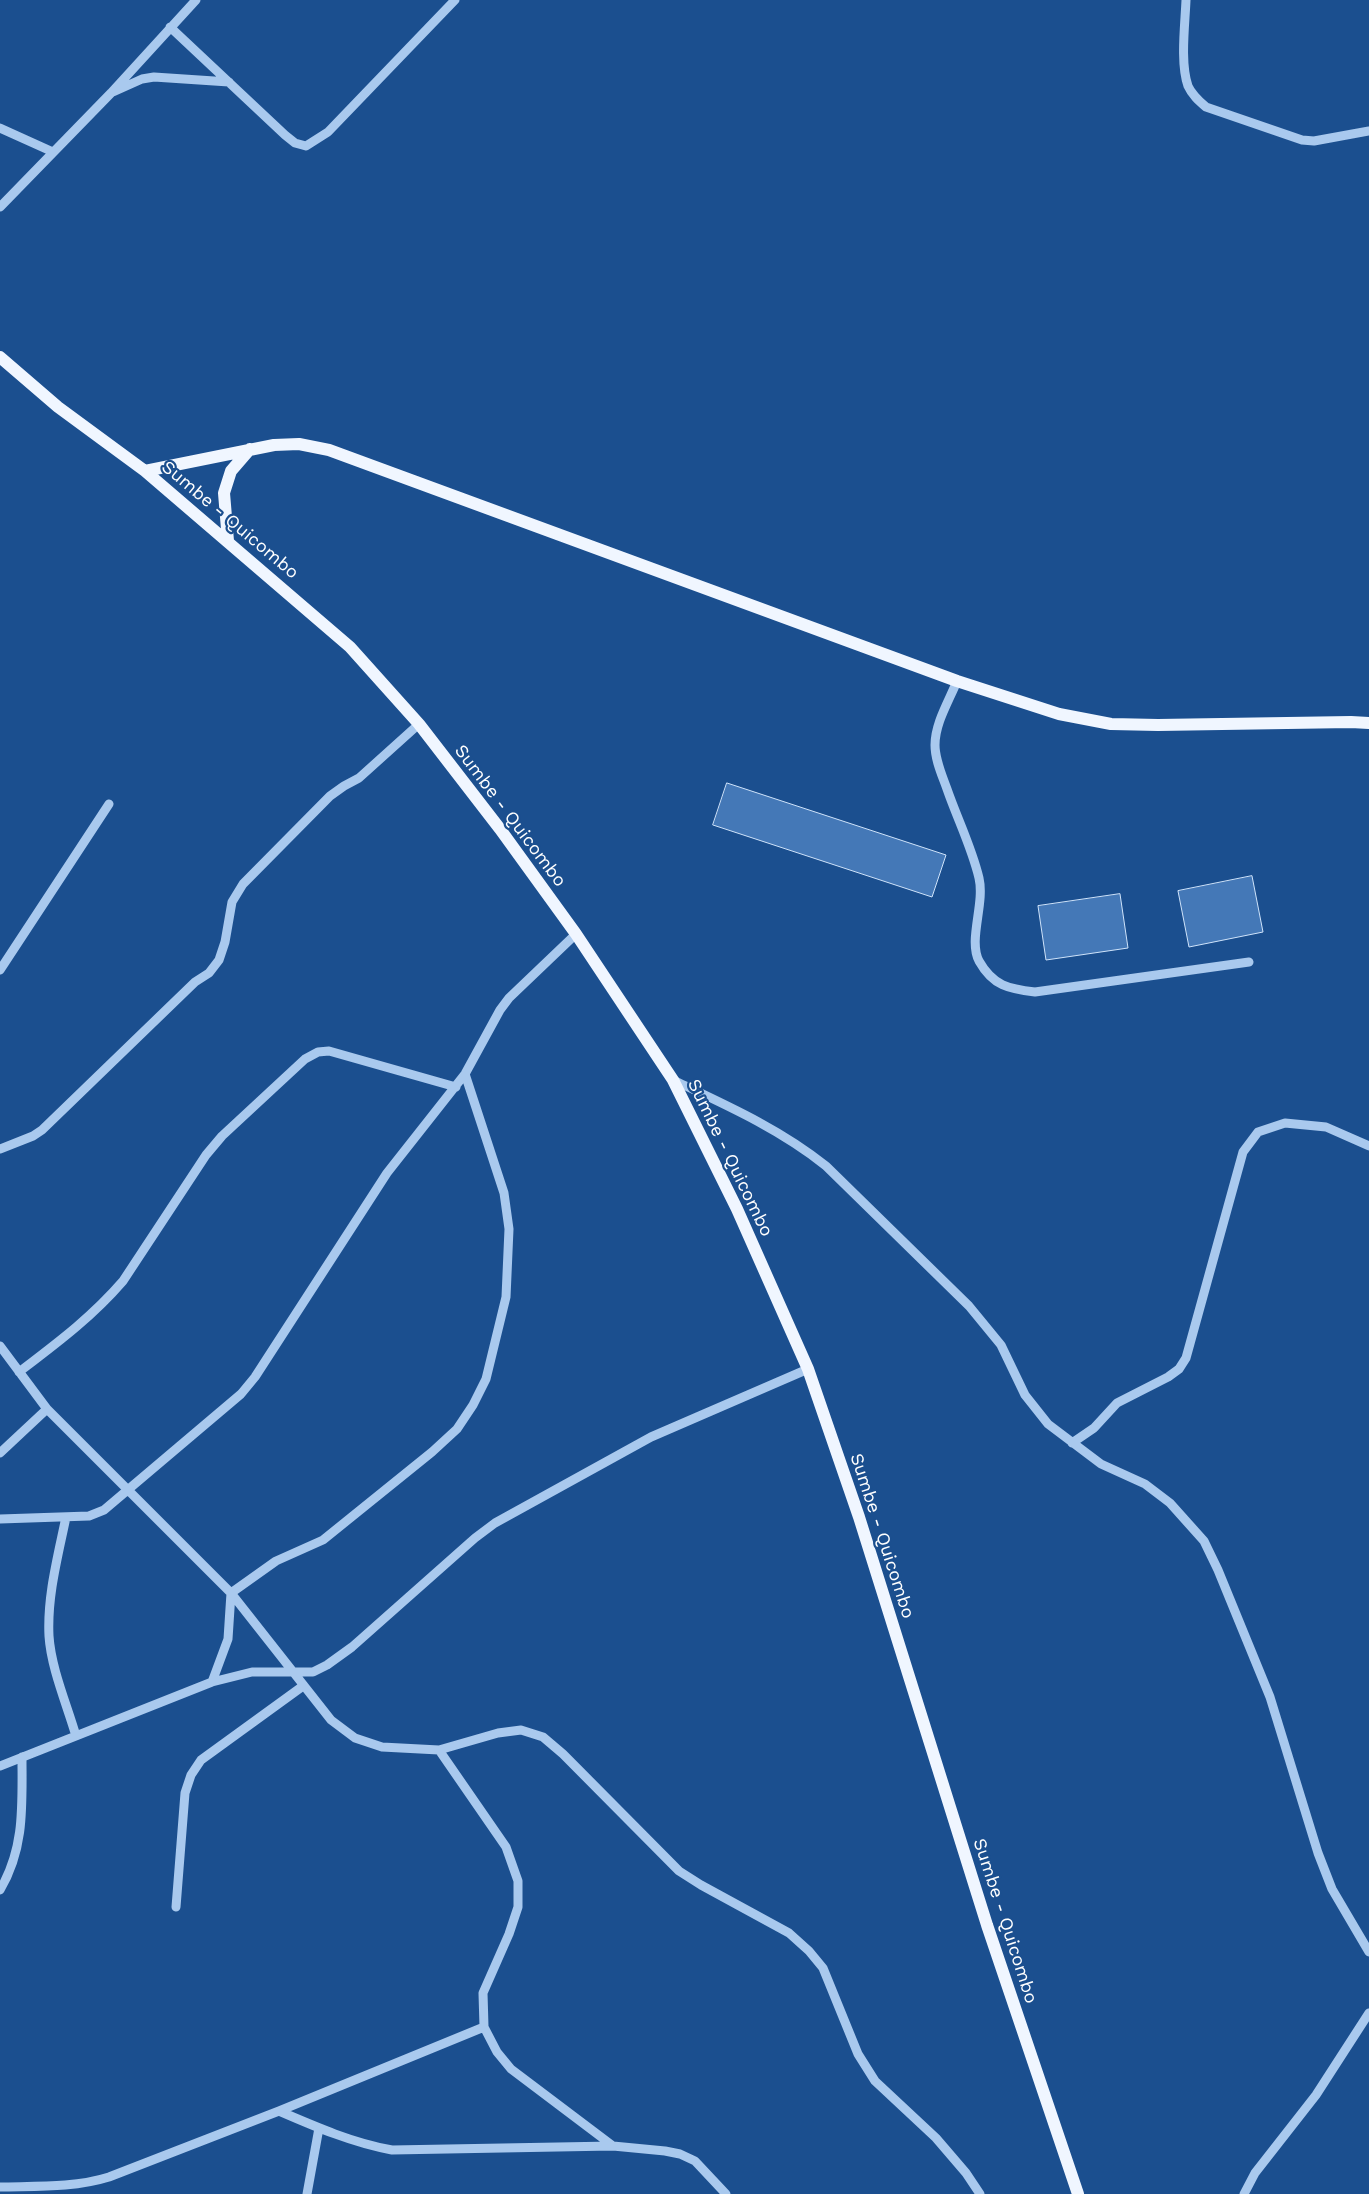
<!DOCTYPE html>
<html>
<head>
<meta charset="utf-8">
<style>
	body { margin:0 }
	canvas { display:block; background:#1b4f8f }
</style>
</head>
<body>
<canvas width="1369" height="2194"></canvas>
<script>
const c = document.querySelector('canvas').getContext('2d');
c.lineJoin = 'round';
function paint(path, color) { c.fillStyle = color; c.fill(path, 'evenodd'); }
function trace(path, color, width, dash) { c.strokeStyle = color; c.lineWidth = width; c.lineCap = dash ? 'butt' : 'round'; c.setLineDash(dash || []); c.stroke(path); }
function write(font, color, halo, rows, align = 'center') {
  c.font = font + ' "Work Sans",sans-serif'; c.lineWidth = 4.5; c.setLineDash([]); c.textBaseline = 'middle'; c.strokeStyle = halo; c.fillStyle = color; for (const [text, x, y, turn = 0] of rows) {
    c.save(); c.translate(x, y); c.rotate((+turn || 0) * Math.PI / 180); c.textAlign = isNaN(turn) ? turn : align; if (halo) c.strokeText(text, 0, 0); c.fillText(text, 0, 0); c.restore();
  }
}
const building = new Path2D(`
	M727 783 946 855 932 897 713 825Z
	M1252 876 1263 932 1189 947 1178 891Z
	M1120 894 1128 948 1046 960 1038 906Z`);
paint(building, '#4478b7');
trace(building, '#cfe3fa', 1);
trace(new Path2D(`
	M1186 0C1185 25 1180 63 1188 86 1192 95 1199 101 1206 107L1302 140 1314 141 1369 131
	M170 27 285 135 295 143 306 146 328 132 455 0
	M113 92 142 79 154 77 229 82
	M0 128 53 152
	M0 207 111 93 196 0
	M957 681C949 701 935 723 935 745 935 760 942 775 947 789 957 818 972 848 979 878 985 904 968 940 979 961 993 986 1009 989 1035 992L1249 962
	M0 970 109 804
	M673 1080C726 1105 780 1129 826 1166L969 1306 1001 1345 1025 1395 1048 1424 1101 1464 1145 1484 1170 1503 1204 1541 1218 1570 1270 1697 1318 1853 1332 1889 1369 1952
	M0 1149 33 1136 42 1130 195 982 209 973 219 960 225 942 232 902 243 884 330 796 344 786 359 778 419 724
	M0 1346 47 1409 231 1593 331 1720 355 1738 382 1747 439 1750 498 1733 521 1730 543 1737 563 1754 679 1871 701 1885 789 1933 809 1951 823 1968 858 2054 875 2081 936 2138 966 2173 980 2194
	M19 1372C57 1343 92 1317 123 1281L206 1155 222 1136 305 1059 318 1052 329 1051 456 1087
	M1072 1443 1094 1428 1117 1403 1168 1377 1179 1369 1186 1358 1243 1152 1258 1132 1285 1123 1326 1127 1369 1146
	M0 1453 47 1409
	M66 1517C58 1556 47 1596 49 1636 51 1668 67 1705 76 1736
	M0 1519 89 1516 104 1510 241 1394 255 1377 387 1173 465 1074 500 1010 509 998 576 934
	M212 1682 228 1639 231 1593 276 1561 323 1540 432 1452 457 1429 473 1405 486 1379 506 1297 509 1229 504 1193 465 1074
	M439 1750 506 1847 518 1881V1907L509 1934 483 1993 484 2027 497 2052 511 2069 613 2146
	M0 1766 212 1682 252 1672H313L327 1665 352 1647 475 1538 495 1523 651 1437 808 1369
	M0 1890C25 1848 22 1805 22 1757
	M176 1907 185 1793 191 1775 201 1760 303 1686
	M279 2111C316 2127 353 2143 392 2150L613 2146 665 2151 680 2154 695 2161 726 2194
	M0 2187C36 2186 74 2188 109 2177L279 2111 484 2027
	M307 2194 319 2128
	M1244 2194 1255 2173 1316 2095 1369 2013`), '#a9c9ee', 9);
trace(new Path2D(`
	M0 357 58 407 145 471 350 647 419 724 500 829 576 934 673 1080 737 1209 808 1369 859 1517 987 1925 1078 2194
	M145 471 274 445 299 444 329 450 957 681 1059 714 1111 724 1158 725 1351 722 1369 723
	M228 541 224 493 231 471 250 449`), '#f0f6ff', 12);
write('18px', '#fff', '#1b4f8f', [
	["Sumbe - Quicombo",230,520,40],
	["Sumbe - Quicombo",510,816,53],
	["Sumbe - Quicombo",730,1158,64],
	["Sumbe - Quicombo",882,1536,72],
	["Sumbe - Quicombo",1005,1921,72]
]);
</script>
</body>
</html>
